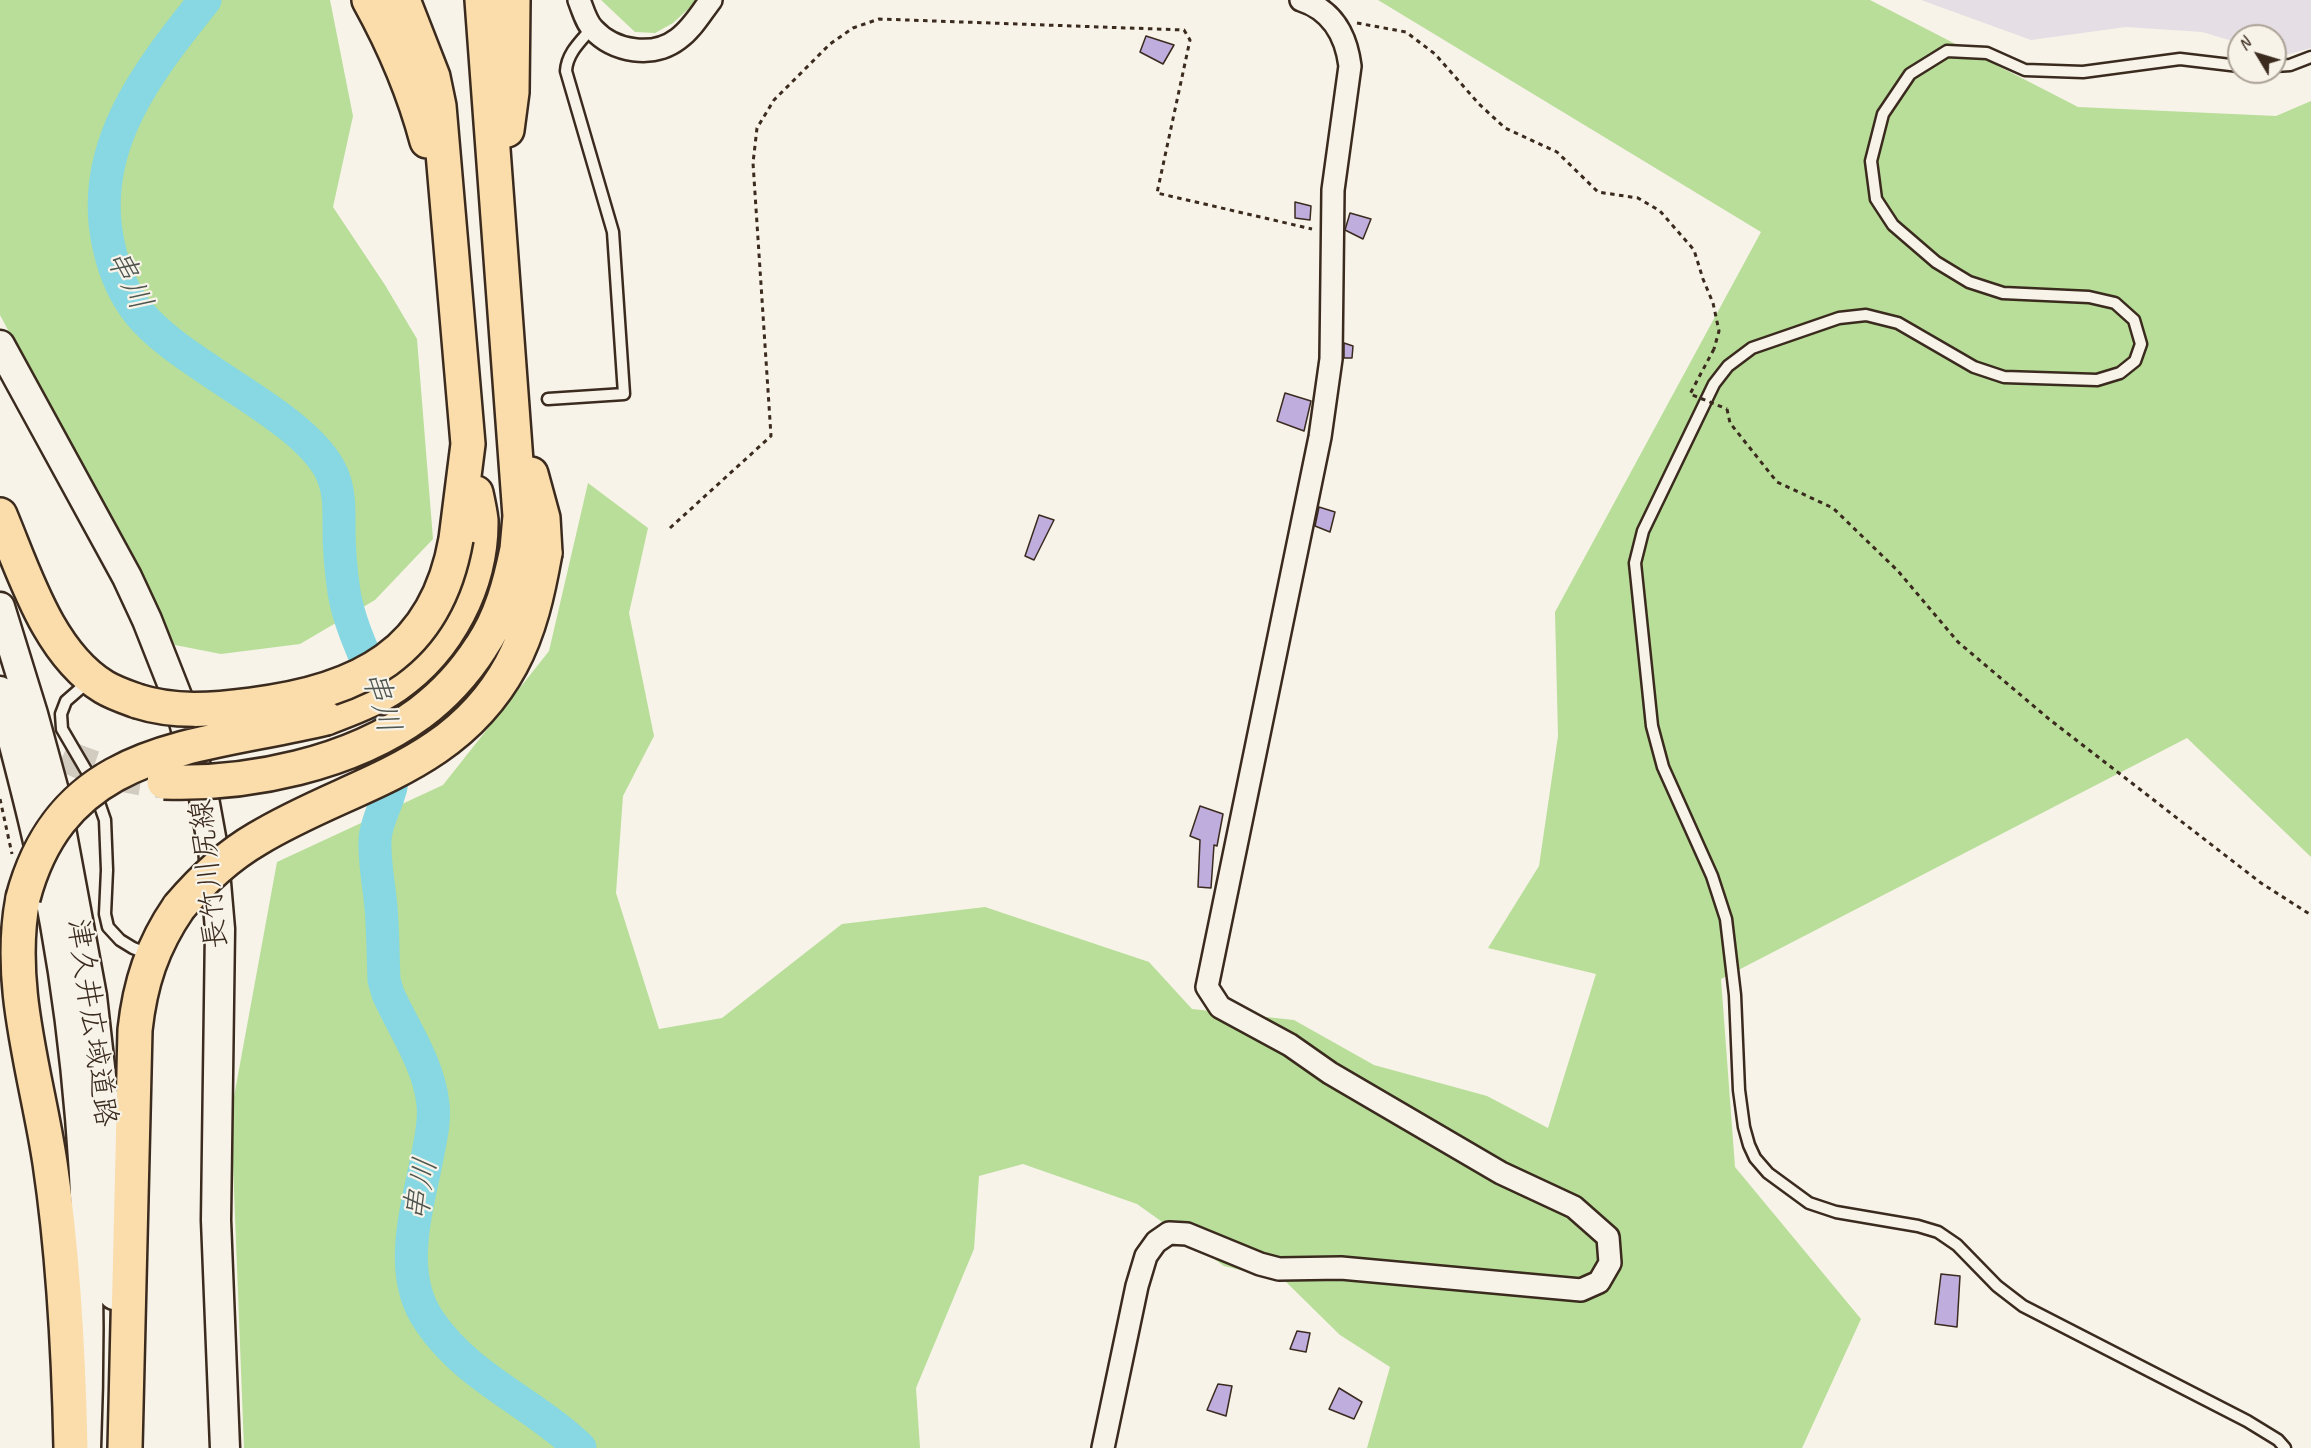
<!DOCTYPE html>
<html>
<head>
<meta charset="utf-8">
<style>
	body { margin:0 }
	#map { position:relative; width:2311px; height:1448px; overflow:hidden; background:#f7f3e8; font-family:Caveat,sans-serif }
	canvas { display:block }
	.north { position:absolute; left:2227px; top:24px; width:60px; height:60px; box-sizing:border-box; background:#f7f3e8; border:2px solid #aca397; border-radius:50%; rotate:308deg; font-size:16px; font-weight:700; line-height:24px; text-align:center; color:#3b2a1e }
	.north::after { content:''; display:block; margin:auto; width:21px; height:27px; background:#3b2a1e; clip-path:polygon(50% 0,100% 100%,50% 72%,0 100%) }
</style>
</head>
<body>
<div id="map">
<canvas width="2311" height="1448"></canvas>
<div class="north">N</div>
</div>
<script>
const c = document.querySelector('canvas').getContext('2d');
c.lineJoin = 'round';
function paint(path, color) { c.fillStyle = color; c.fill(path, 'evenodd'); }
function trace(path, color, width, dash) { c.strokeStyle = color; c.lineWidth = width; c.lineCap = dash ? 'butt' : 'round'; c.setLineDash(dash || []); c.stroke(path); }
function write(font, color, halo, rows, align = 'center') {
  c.font = font + ' Caveat,"Klee One",sans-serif'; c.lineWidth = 4.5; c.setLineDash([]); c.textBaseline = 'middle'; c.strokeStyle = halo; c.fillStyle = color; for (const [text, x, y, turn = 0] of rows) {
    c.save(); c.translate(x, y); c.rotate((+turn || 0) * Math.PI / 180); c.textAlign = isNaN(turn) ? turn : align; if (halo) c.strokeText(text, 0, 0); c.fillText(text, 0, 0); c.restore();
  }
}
paint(new Path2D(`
	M1921 0H2311V48L2281 56 2275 54V36H2239V43L2202 32 2126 27 2031 40Z`), '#e6dee5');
paint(new Path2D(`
	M0 0H330L353 116 333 207 385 285 417 339 433 539 375 600 300 644 221 654 175 645 0 315Z
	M601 0H698L673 23 655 33 635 32Z
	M1378 0H1870L2078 107 2276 116 2311 101V857L2187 738 1721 979 1735 1167 1861 1319 1802 1448H1367L1390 1367 1340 1335 1285 1281 1224 1266 1137 1204 1023 1164 979 1176 974 1249 916 1388 920 1448H244L231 1113 277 862 443 785 549 651 588 483 648 528 629 613 654 736 623 796 616 893 659 1029 722 1018 842 924 985 907 1149 962 1192 1009 1294 1020 1374 1065 1487 1096 1548 1128 1596 974 1488 948 1539 866 1558 736 1555 612 1761 232Z`), '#b8de99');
trace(new Path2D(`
	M205 0C148 71 86 149 109 247 114 270 124 294 139 313 157 335 185 354 209 370 245 395 314 433 332 474 340 492 339 511 339 530 339 551 341 571 344 592 353 646 388 691 394 747 395 764 394 780 388 797 383 811 376 824 375 839 374 862 379 885 381 907 383 931 383 956 384 980L388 994C404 1029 429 1065 433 1104 435 1121 431 1137 428 1153 418 1207 395 1273 430 1322 468 1378 532 1402 580 1448`), '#87d8e2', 33);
const building = new Path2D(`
	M1146 36 1174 45 1163 64 1140 52Z
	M1295 202 1311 206 1310 220 1295 218Z
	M1350 213 1371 219 1363 239 1345 230Z
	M1344 343 1353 346 1352 358H1344Z
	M1285 393 1311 401 1304 431 1277 421Z
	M1319 507 1335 512 1330 532 1315 526Z
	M1039 515 1054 520 1034 560 1025 556Z
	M1200 806 1223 814 1217 846 1214 845 1211 888 1198 887 1200 840 1190 836Z
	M1941 1274 1960 1276 1957 1327 1935 1324Z
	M1297 1331 1310 1333 1306 1352 1290 1349Z
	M1218 1384 1232 1386 1226 1416 1207 1410Z
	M1339 1388 1362 1402 1354 1419 1329 1409Z`);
paint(building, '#beaddd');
trace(building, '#3b2a1e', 1.5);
trace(new Path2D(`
	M21 730C67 762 110 776 164 782`), '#d1cbc0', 33, [33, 16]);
const service = new Path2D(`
	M2239 66 2180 59 2083 72 2025 70 1987 53 1947 51 1910 74 1883 114 1871 161 1876 199 1893 225 1936 262 1969 282 2003 293 2089 297 2115 303 2134 320 2141 344 2135 361 2120 373 2097 380 2004 377 1974 367 1898 323 1866 315 1839 318 1752 348 1728 366 1714 384 1643 531 1635 563 1652 726 1663 767 1712 876 1726 919 1735 995 1739 1090 1744 1127 1749 1145 1755 1158 1768 1173 1809 1203 1836 1212 1918 1226 1938 1232 1957 1245 1997 1286 2023 1306 2247 1421 2278 1440 2285 1448
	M2275 66 2290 65 2311 57
	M548 399 624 394 613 232 566 71C567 53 581 41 592 28
	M89 681 66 701 61 714 62 729 90 777 105 820 107 870 105 914 108 927 120 940 133 948 151 955`);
const minor = new Path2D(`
	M579 0C583 10 586 22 593 29 614 52 653 58 678 39 692 29 701 13 711 0
	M1103 1448 1137 1286 1146 1256 1156 1242 1169 1233 1187 1234 1260 1264 1279 1269 1341 1268 1581 1290 1599 1282 1610 1263 1608 1237 1574 1207 1501 1173 1330 1073 1290 1045 1220 1007 1207 987 1320 437 1331 359 1333 190 1350 66C1346 35 1332 10 1301 0`);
const secondary = new Path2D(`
	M0 345 127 577 147 620 177 696 203 793 213 848 220 929 216 1220 225 1448
	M0 607 33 714 54 791 92 996 106 1120 114 1295
	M0 691C20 768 41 845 55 924 86 1097 93 1273 86 1448`);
const motorway = new Path2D(`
	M369 0C394 45 414 92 427 141
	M403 0 433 77 439 106 468 444 456 539
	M482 0 520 516 517 549
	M507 130 512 92 513 0
	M531 474 543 518 545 553
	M0 515C24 572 48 653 104 687 114 693 126 697 137 701
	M326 718C350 709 374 700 396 685 448 649 482 584 481 520 480 511 478 502 476 493
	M23 898C6 986 37 1076 50 1163 64 1257 69 1353 71 1448
	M125 1448 135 1030C140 984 152 946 179 907`);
trace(service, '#3b2a1e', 15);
trace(minor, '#3b2a1e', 26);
trace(secondary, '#3b2a1e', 33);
trace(motorway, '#3b2a1e', 38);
trace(new Path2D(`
	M1357 23 1406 32 1435 54 1479 104 1505 128 1557 152 1598 192 1638 198 1660 211 1694 250 1703 279 1713 303 1719 331 1714 349
	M1727 409 1730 423 1777 482 1833 508 1898 571 1958 642 2049 719 2261 883 2311 915
	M670 528 771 436 753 163 757 128 774 100 830 44 853 28 879 19 1184 30 1190 40 1157 193 1312 229
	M0 799 12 854`), '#3b2a1e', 3, [4.5, 4.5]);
trace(service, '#f7f3e8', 10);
trace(minor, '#f7f3e8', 21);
trace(secondary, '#f7f3e8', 28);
trace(motorway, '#faddab', 33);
const motorwayBridge = new Path2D(`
	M137 701C174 713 213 710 251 705 358 692 436 654 456 539
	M164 782C248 785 351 764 420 713 444 695 465 672 481 647 501 618 510 583 517 549
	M23 898C64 744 198 749 326 718
	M179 907C202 880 226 857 257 839 349 783 454 770 511 665 530 630 538 592 545 553`);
trace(motorwayBridge, '#3b2a1e', 38, []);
trace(new Path2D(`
	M1714 349 1690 394 1727 409`), '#3b2a1e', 3, [4.5, 4.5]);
trace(motorwayBridge, '#faddab', 33);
write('30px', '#3b2a1e', '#f7f3e8', [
	["長竹川尻線",210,874,-96],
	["津久井広域道路",91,1023,82]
]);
write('italic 32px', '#4e564f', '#f7f3e8', [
	["串川",128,280,64],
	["串川",380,702,74],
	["串川",422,1190,-80]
]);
</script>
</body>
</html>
